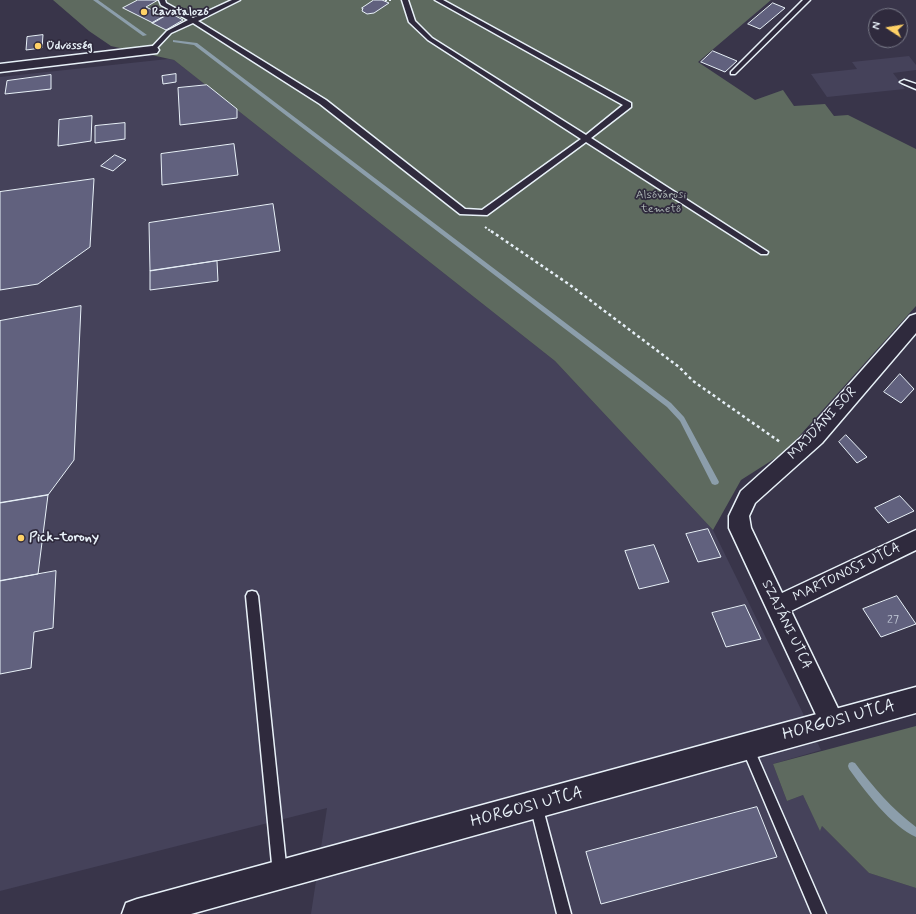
<!DOCTYPE html>
<html>
<head>
<meta charset="utf-8">
<style>
	body { margin:0 }
	#map { position:relative; width:916px; height:914px; overflow:hidden; background:#39354a; font-family:Mynerve,sans-serif }
	canvas { display:block }
	.north { position:absolute; left:868px; top:8px; width:40px; height:40px; box-sizing:border-box; background:#2f2a3d; border:1px solid #797a88; border-radius:50%; rotate:282deg; font-size:11px; font-weight:700; line-height:16px; text-align:center; color:#e8f1f8 }
	.north::after { content:''; display:block; margin:auto; width:14px; height:18px; background:#ffd166; clip-path:polygon(50% 0,100% 100%,50% 72%,0 100%) }
</style>
</head>
<body>
<div id="map">
<canvas width="916" height="914"></canvas>
<div class="north">N</div>
</div>
<script>
const c = document.querySelector('canvas').getContext('2d');
c.lineJoin = 'round';
function paint(path, color) { c.fillStyle = color; c.fill(path, 'evenodd'); }
function trace(path, color, width, dash) { c.strokeStyle = color; c.lineWidth = width; c.lineCap = dash ? 'butt' : 'round'; c.setLineDash(dash || []); c.stroke(path); }
function write(font, color, halo, rows, align = 'center') {
  c.font = font + ' Mynerve,sans-serif'; c.lineWidth = 3.5; c.setLineDash([]); c.textBaseline = 'middle'; c.strokeStyle = halo; c.fillStyle = color; for (const [text, x, y, turn = 0] of rows) {
    c.save(); c.translate(x, y); c.rotate((+turn || 0) * Math.PI / 180); c.textAlign = isNaN(turn) ? turn : align; if (halo) c.strokeText(text, 0, 0); c.fillText(text, 0, 0); c.restore();
  }
}
paint(new Path2D(`
	M909 56 916 65V70L893 73 905 89 827 97 811 74 857 69 852 62Z
	M168 59 174 60 555 361 713 530 821 750 773 764 787 801 803 795 820 830 822 826 869 873 916 888V914H311L327 808 0 891V77Z`), '#45425a');
paint(new Path2D(`
	M53 0H771L698 62 755 100 783 90 794 106 825 104 834 116 848 115 916 149V306L785 452 741 480 713 530 555 361 174 60 111 46 89 31Z
	M916 726V888L869 873 822 826 820 831 803 795 787 801 773 764Z`), '#5e6a5f');
paint(new Path2D(`
	M93 0H98L147 35 143 36Z
	M173 40 197 43 671 403 684 417 718 480 719 482 718 484 715 485 712 484 680 421 667 407 194 45 173 42Z
	M852 762 855 763C873 787 892 809 916 827V837C892 827 864 790 849 769L848 766 849 763Z`), '#8c9eab');
const building = new Path2D(`
	M138 0H158L146 7 165 16 153 23 123 8Z
	M374 0H382L389 3 374 13 367 14 362 11 363 8H362Z
	M773 3 785 8 760 29 748 24Z
	M170 13 183 20 166 30 152 23Z
	M43 35 42 48 26 50 27 37Z
	M713 51 737 61 725 72 701 62Z
	M176 74V82L163 84 162 76Z
	M51 75V89L5 94 7 81Z
	M207 85 237 109V118L180 125 178 88Z
	M92 116 91 141 58 146 59 120Z
	M125 123V139L95 143V126Z
	M234 144 238 175 162 185 161 154Z
	M115 155 126 160 113 171 101 166Z
	M94 179 90 247 38 284 0 290V192Z
	M273 204 280 251 150 271 149 223Z
	M217 261 218 281 150 290V271Z
	M81 306 74 460 48 495 0 503V321Z
	M900 374 914 389 901 403 884 392Z
	M846 435 867 457 857 463 839 442Z
	M48 495 38 574 0 581V503Z
	M900 496 914 511 888 523 875 508Z
	M708 529 721 557 698 562 686 534Z
	M654 545 669 582 639 589 625 551Z
	M56 571 53 628 34 632 31 668 0 674V581Z
	M897 596 916 624 881 637 863 609Z
	M745 605 761 639 726 647 712 613Z
	M757 807 777 857 601 904 586 852Z`);
paint(building, '#61617e');
trace(building, '#e8f1f8', 1);
const lane = new Path2D(`
	M159 0H165L166 3 193 18 232 0H240L198 21 326 100 465 209 482 210 581 139 428 40 409 22 402 0H408L415 21 432 38 586 135 623 105 435 0H443L631 103V107L591 138 768 252 767 254H761L586 142 487 215 460 214 320 104 193 23 171 33 154 51H150V49L167 31 188 20 161 5Z
	M803 0H810L735 74H731V72Z
	M904 80 916 84V89L902 83 900 82Z
	M252 591 256 592 258 596 287 874 285 879 280 881 275 879 273 874 246 596 248 592Z
	M747 740 751 742 826 914H812L741 746 743 742Z
	M536 799 541 800 542 805 571 914H557L530 805 531 800Z`);
const street = new Path2D(`
	M152 46 157 47 159 50 157 53 0 72V64Z
	M916 314V333L822 443 755 503 749 516 751 528 782 593 916 530V550L791 611 845 723 842 732 833 735 824 732 729 528V516L741 491 808 431 910 316Z`);
const secondary = new Path2D(`
	M916 687V713L191 914H122L126 903 137 899Z`);
trace(lane, '#e8f1f8', 3);
trace(street, '#e8f1f8', 3);
trace(secondary, '#e8f1f8', 3);
trace(new Path2D(`
	M385 0H391
	M485 227 492 232`), '#e8f1f8', 2, [2, 2]);
trace(new Path2D(`
	M491 231 570 285 679 367 693 381 780 442`), '#e8f1f8', 2.5, [3, 3]);
paint(lane, '#2f2a3d');
paint(street, '#2f2a3d');
paint(secondary, '#2f2a3d');
for (const [x, y, r, color] of [
	[144,12,4,"#ffd166"],
	[38,46,4,"#ffd166"],
	[21,538,4,"#ffd166"]
]) { const dot = new Path2D(); dot.arc(x, y, r, 0, 2 * Math.PI); c.fillStyle = color; c.fill(dot); trace(dot, '#2f2a3d', 1.5); }
write('bold 12px', '#e8f1f8', '#2f2a3d', [
	["Ravatalozó",152,12],
	["Üdvösség",46,46]
], 'left');
write('12px', '#aab4b3', '#2f2a3d', [
	["Alsóvárosi",661,195],
	["temető",661,209]
]);
write('12px', '#c6cdda', null, [
	["27",893,620]
]);
write('14px', '#e8f1f8', '#2f2a3d', [
	["MAJDÁNI SOR",823,424,-47],
	["MARTONOSI UTCA",847,573,-26],
	["SZAJÁNI UTCA",786,625,64]
]);
write('bold 14px', '#e8f1f8', '#2f2a3d', [
	["Pick-torony",29,538]
], 'left');
write('17px', '#e8f1f8', '#2f2a3d', [
	["HORGOSI UTCA",839,721,-15],
	["HORGOSI UTCA",527,808,-15]
]);
</script>
</body>
</html>
